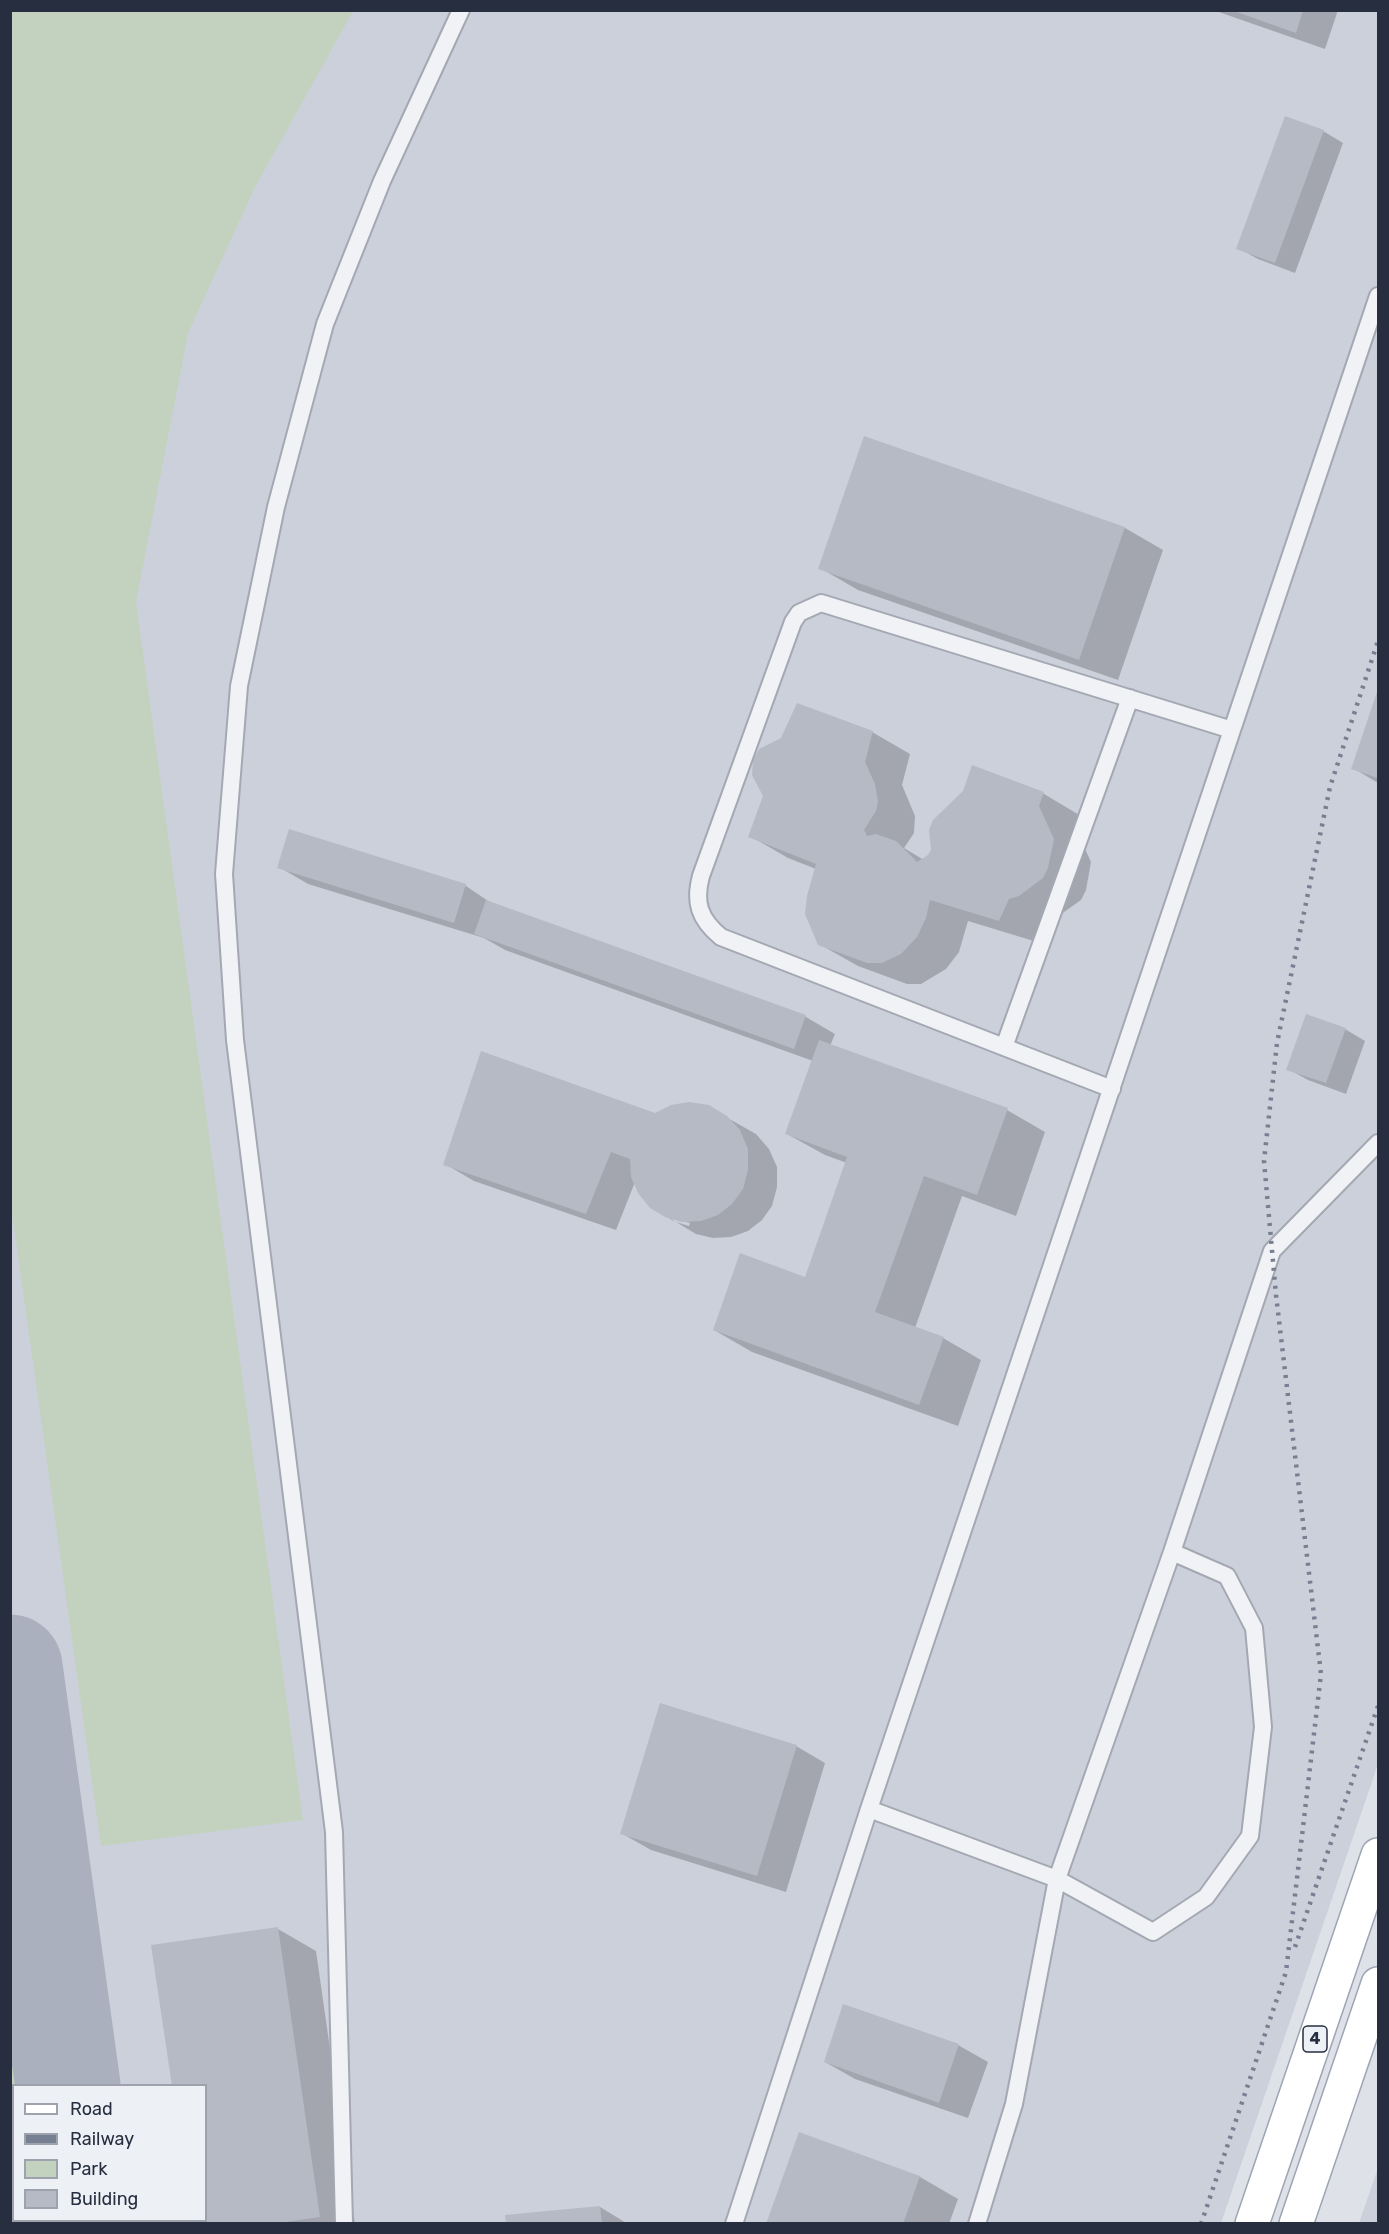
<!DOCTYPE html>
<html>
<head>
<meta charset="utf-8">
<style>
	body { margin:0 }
	#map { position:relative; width:1389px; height:2234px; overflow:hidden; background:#dee1e8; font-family:Rubik,sans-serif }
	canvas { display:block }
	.frame { position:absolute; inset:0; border:12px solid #272e3f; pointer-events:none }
	.legend { position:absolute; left:12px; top:2084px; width:195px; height:138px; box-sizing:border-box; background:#edf0f5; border:2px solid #9ea2ac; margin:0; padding:8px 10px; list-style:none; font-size:18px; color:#272e3f }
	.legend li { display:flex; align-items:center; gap:12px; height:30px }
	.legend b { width:30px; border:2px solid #9ea2ac }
</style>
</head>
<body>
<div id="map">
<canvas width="1389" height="2234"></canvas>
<div class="frame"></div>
<ul class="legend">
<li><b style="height:8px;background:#fff"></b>Road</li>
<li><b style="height:8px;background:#777f92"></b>Railway</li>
<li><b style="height:16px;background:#c2d2bf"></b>Park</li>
<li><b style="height:16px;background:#b5bac5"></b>Building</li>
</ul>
</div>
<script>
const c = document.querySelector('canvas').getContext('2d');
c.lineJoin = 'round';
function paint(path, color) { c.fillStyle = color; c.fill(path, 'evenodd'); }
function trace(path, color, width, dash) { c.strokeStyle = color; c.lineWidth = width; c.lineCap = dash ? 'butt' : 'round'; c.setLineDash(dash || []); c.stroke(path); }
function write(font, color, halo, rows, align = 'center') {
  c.font = font + ' Rubik,sans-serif'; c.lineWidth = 5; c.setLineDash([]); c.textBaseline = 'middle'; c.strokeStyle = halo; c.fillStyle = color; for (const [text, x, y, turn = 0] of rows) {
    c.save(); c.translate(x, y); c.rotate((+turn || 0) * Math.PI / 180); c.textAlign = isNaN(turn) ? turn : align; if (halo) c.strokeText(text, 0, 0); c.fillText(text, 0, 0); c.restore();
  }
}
paint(new Path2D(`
	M11 11H1378V1764L1221 2223 11 2224ZM14 2086H206V2220H14Z
	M1378 2168V2223H1359Z`), '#ccd0da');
paint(new Path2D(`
	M10 11H353L255 187 188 333 136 602 303 1820 101 1846 10 1199Z
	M11 2032 18 2085 14 2086V2220L39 2221V2223H11Z`), '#c2d2bf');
paint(new Path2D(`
	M1213 10H1338L1325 49Z
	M1323 131 1343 143 1295 273 1258 259 1238 248Z
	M865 438 1125 528 1163 550 1118 680 858 590 820 568Z
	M1378 692V783L1353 768Z
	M872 732 910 754 902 785 915 816 914 833 904 848 924 860 929 856 964 792 973 767 1044 794 1081 816 1076 829 1091 862 1086 890 1081 900 1057 917 1037 942 968 921 959 952 946 969 921 984H907L858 966 819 944 816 869 788 858 750 836Z
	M290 831 466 886 494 905 806 1017 835 1034 830 1046 1007 1110 1045 1132 1016 1216 962 1196 915 1328 943 1338 981 1360 958 1426 752 1352 714 1330 806 1278 847 1163 825 1155 787 1134 813 1061 505 950 484 938 308 884 279 867Z
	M1345 1029 1365 1041 1346 1094 1308 1080 1288 1069Z
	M708 1107 756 1134 769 1149 777 1167V1187L772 1206 762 1220 748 1231 731 1237 713 1238 696 1234 676 1222 689 1226 690 1223 671 1218 675 1222 666 1216 635 1182 616 1230 474 1181 445 1164 655 1115Z
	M796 1746 825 1763 786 1892 651 1850 621 1833Z
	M278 1929 316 1951 355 2224H193L206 2220V2086Z
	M958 2045 988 2062 968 2118 855 2079 825 2062Z
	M800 2134 920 2177 958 2199 949 2224H768Z
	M600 2207 628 2224H508Z`), '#0003');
trace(new Path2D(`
	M10 1667 68 2086
	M87 2220V2224`), '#aab0bd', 105);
paint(new Path2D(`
	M1231 10H1303L1296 33Z
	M1285 116 1324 130 1275 263 1236 249Z
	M864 436 1125 527 1079 660 818 569Z
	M1378 689V778L1351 769Z
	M797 703 873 731 865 762 875 784 878 802 876 811 864 830 867 836 876 834 896 841 917 862 928 855 931 850 929 830 933 820 963 791 972 765 1044 792 1039 806 1054 839 1048 868 1043 878 1019 896 1009 899 999 921 930 900 926 918 917 937 901 954 882 963H867L818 945 805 914 807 896 816 864 748 837 763 796 752 775 753 760 759 749 781 738Z
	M289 829 466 884 454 923 277 868Z
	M486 900 806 1015 794 1049 474 934Z
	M1306 1014 1346 1028 1326 1083 1286 1070Z
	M819 1040 1008 1108 977 1195 924 1176 875 1312 944 1337 919 1405 713 1330 740 1253 805 1277 847 1157 785 1134Z
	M481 1051 655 1113 671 1105 689 1102 709 1105 727 1116 740 1130 748 1149V1170L743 1189 732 1204 718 1215 701 1221 682 1222 665 1217 650 1208 638 1193 631 1177 630 1159 611 1152 586 1214 443 1165Z
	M660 1703 797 1745 757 1876 620 1834Z
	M278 1927 320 2217 271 2224H191V2220H206V2086H172L151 1945Z
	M843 2004 959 2044 939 2103 824 2062Z
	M799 2132 920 2176 903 2224H766Z
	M600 2206 602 2224H506L505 2215Z`), '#b5bac5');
const lane = new Path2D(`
	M1004 1047 1130 698
	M1112 1089 721 937C699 919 694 902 701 876L793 622 799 613 821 603 1232 730
	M869 1809 1057 1879 1153 1932 1206 1897 1250 1836 1263 1727 1254 1628 1227 1576 1172 1552
	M344 2224 334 1832 235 1040 224 874 239 686 276 507 325 324 382 181 461 10
	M734 2224 869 1809 1378 296
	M977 2224 1014 2104 1057 1879 1172 1552 1272 1251 1378 1143`);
const primary = new Path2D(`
	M1252 2224 1378 1855
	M1296 2224 1378 1984`);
trace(lane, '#a3a8b2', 20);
trace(primary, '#9da5b4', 36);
trace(lane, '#f0f2f6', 16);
trace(primary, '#fff', 33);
trace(new Path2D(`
	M1295 1947 1378 1706
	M1201 2224 1286 1972 1321 1674 1276 1295 1264 1161 1277 1043 1330 787 1378 641`), '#777f92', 4.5, [3, 6]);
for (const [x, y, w] of [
	[1315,2039,24]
]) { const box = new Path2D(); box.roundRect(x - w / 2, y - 13, w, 26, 4.5); c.fillStyle = '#edf0f5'; c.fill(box); trace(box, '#272e3f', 1.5); }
write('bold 16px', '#272e3f', null, [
	["4",1315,2039]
]);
</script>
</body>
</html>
